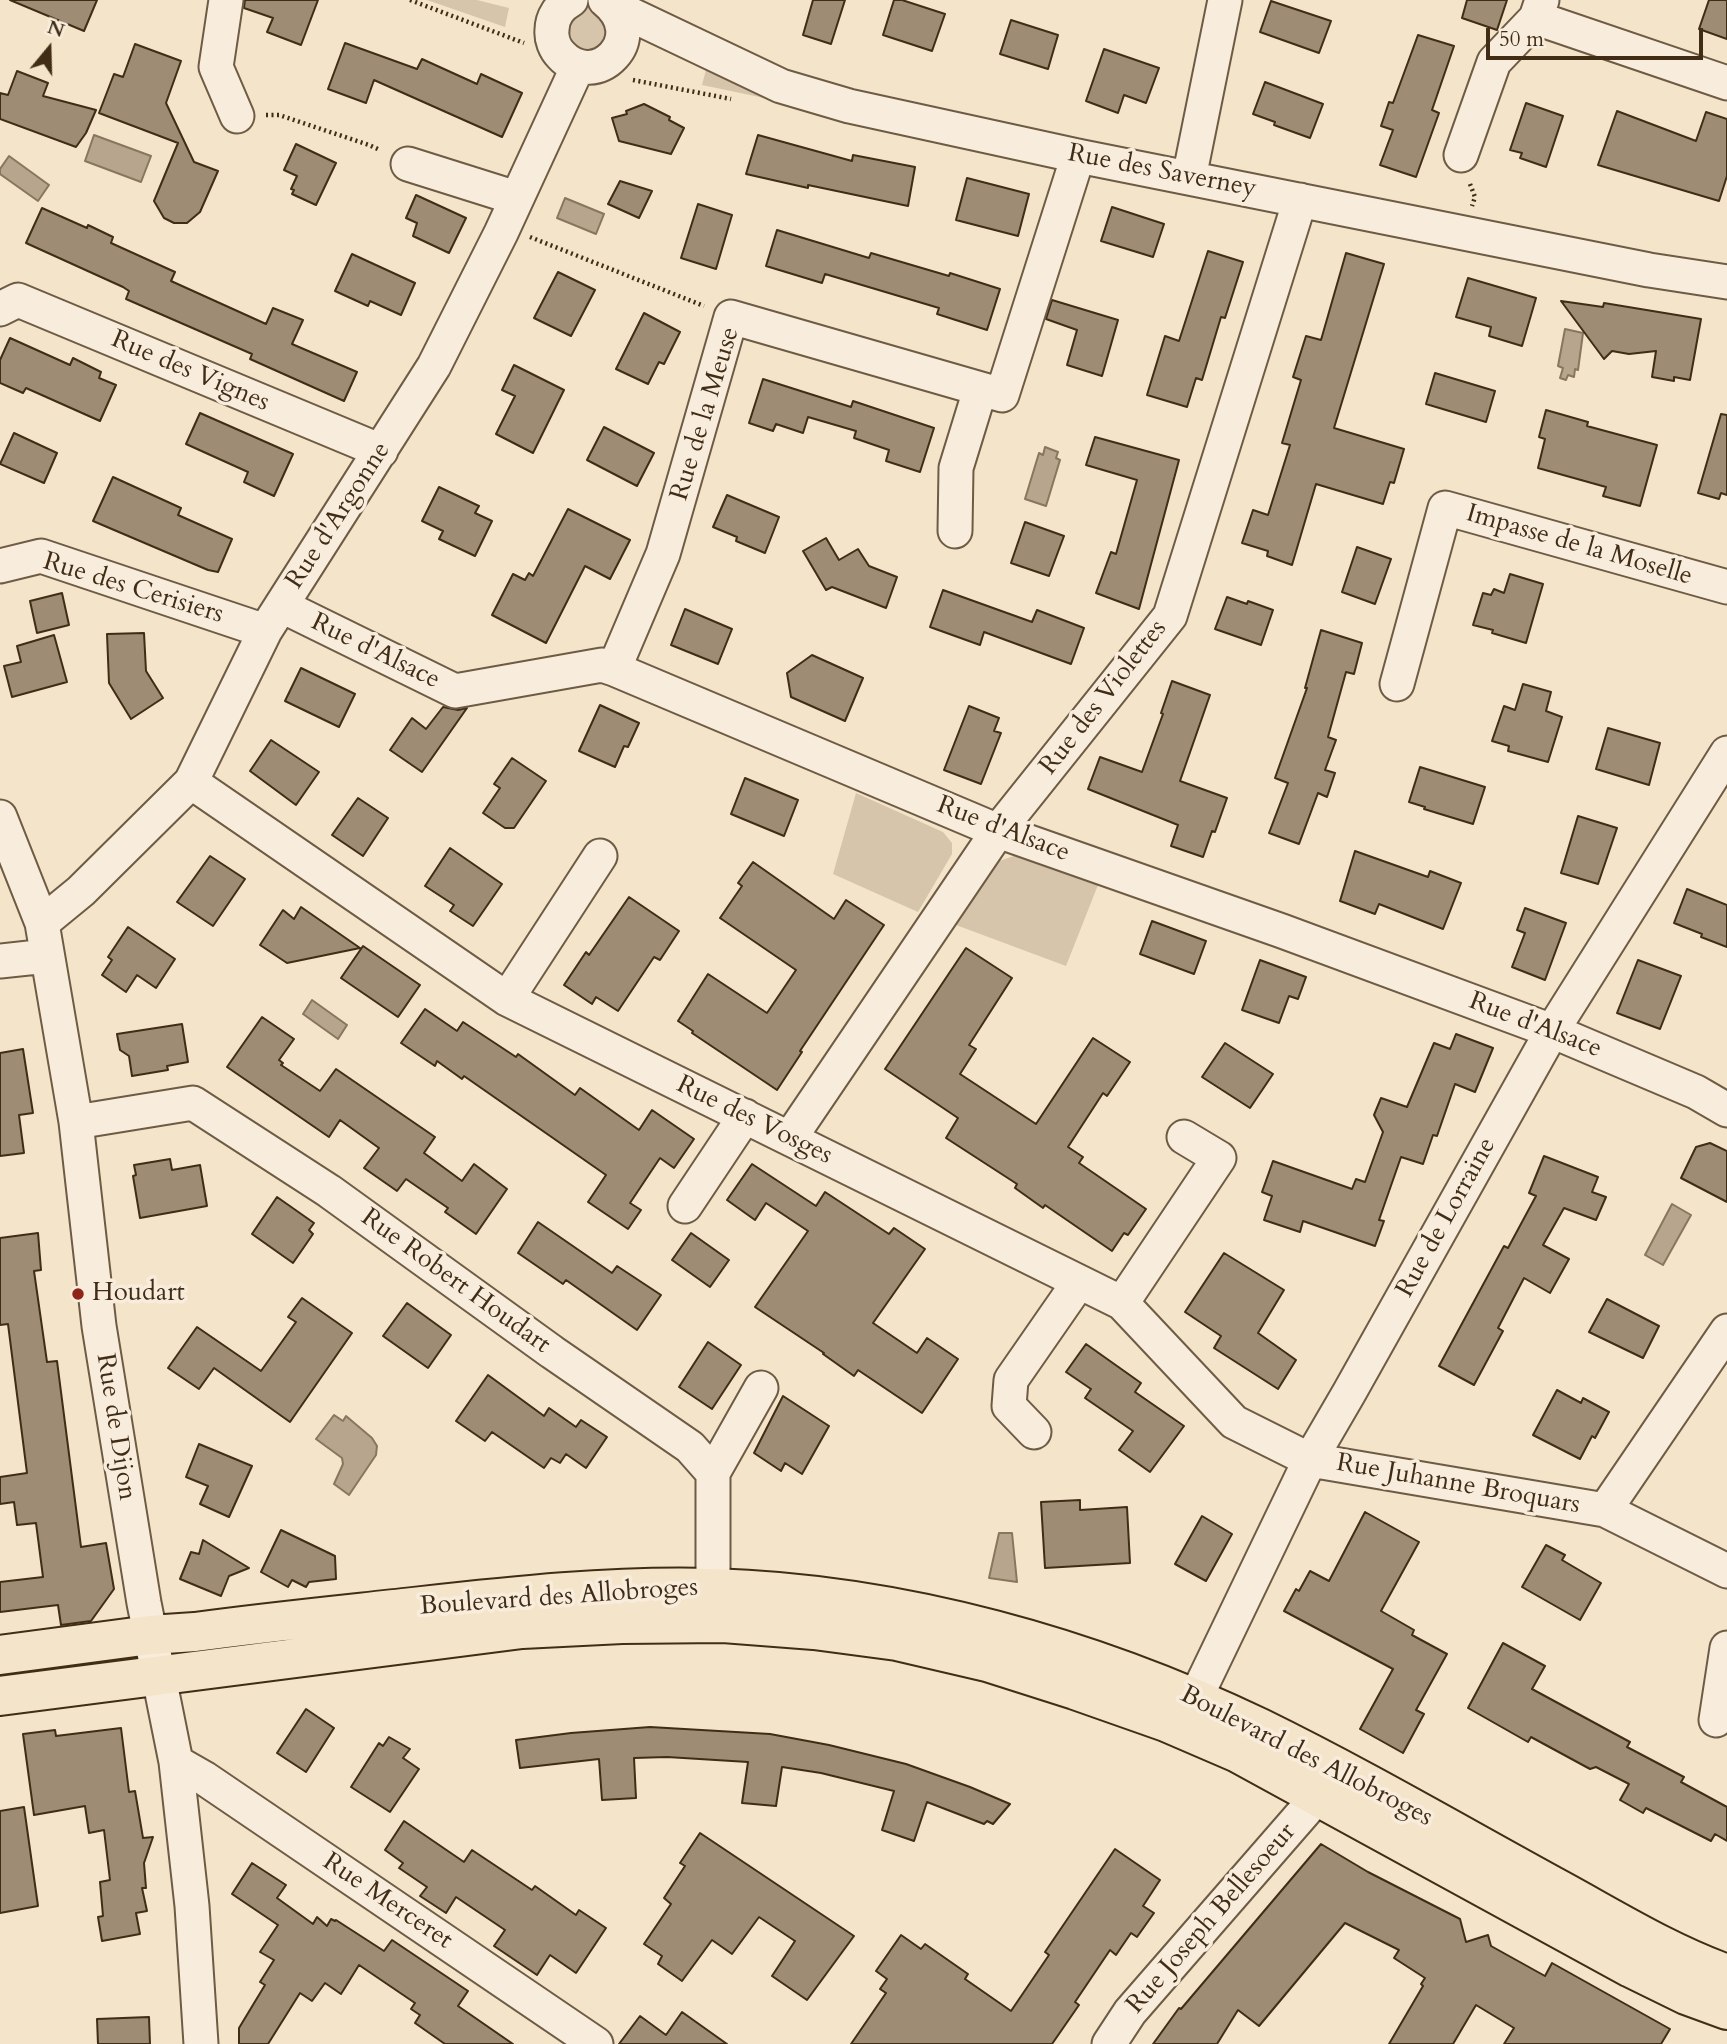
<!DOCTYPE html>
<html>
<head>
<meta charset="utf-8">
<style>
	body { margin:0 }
	#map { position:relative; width:1727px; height:2044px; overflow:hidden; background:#f4e4ca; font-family:Cardo,serif }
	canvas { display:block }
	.north { position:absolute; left:14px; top:14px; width:70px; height:70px; -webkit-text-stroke:5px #f8eddd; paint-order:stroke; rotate:19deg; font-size:19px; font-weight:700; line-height:28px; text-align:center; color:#412d16 }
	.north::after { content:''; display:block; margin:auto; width:24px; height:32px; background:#412d16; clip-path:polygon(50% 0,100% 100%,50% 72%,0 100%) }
	.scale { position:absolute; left:1486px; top:28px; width:217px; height:32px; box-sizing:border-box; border:4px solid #412d16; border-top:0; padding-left:9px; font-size:21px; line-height:24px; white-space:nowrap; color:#412d16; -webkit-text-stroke:5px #f8eddd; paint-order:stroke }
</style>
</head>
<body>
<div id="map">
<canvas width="1727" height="2044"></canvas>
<div class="north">N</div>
<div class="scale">50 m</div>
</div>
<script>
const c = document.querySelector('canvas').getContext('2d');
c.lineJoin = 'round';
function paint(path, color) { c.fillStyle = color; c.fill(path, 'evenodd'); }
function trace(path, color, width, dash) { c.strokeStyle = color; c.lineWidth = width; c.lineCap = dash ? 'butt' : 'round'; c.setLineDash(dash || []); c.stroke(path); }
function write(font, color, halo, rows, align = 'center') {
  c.font = font + ' Cardo,serif'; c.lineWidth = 7; c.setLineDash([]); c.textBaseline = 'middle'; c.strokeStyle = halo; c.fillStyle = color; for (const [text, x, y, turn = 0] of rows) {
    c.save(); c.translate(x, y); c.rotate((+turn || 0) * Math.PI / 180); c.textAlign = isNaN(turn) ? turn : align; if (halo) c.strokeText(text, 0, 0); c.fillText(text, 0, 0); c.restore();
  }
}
paint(new Path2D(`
	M427 0H477L509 8 505 27Z
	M585 3H593L616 25 592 56 569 46 564 20Z
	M708 62 793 104 702 85Z
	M856 793 943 832 952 843V854L918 912 833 874Z
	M1014 856 1098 885 1066 966 956 925 993 868 999 861Z`), '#d6c5ab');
const water = new Path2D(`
	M94 135 151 156 141 182 85 161Z
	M9 156 49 185 38 201 0 174V169Z
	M565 198 604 214 596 234 557 218Z
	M1565 329 1583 333 1578 370 1575 369 1574 377 1568 375 1566 380 1560 378 1563 368 1558 366Z
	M1045 447 1058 452 1056 458 1060 460 1046 506 1025 499 1039 453 1043 455Z
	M312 1000 347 1025 338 1039 303 1014Z
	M1672 1204 1691 1215 1663 1265 1645 1255Z
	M334 1415 343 1421 346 1416 372 1438 377 1446 376 1455 349 1495 334 1484 343 1464 342 1458 316 1439Z
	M999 1533H1012L1017 1582 989 1578Z`);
paint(water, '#b7a68d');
trace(water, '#88765d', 2);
const building = new Path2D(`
	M10 0H97L84 31Z
	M245 0H318L301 45 267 32 273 18 244 8Z
	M813 0H845L831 44 803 35Z
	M894 0H902L945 14 932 51 883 35Z
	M1467 0H1507L1497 30 1462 18Z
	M1709 0H1727V39L1699 29Z
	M1271 1 1331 21 1319 53 1260 32Z
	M1011 20 1058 35 1048 69 1000 54Z
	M1418 35 1454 46 1432 110 1439 113 1416 177 1380 165 1393 130 1381 126 1389 102 1393 103Z
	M345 43 417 69 422 59 477 84 481 74 522 93 502 137 374 80 366 103 328 89Z
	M135 44 181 61 166 103 194 162 218 171 200 212 187 223H174L164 218 154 201 178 143 99 113 114 74 123 77Z
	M1104 49 1159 68 1146 103 1124 95 1118 113 1086 101Z
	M17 71 48 83 43 96 96 110 86 133 76 147 0 119V93L8 95Z
	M1265 82 1323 104 1310 138 1274 125 1275 122 1253 114Z
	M1526 103 1563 116 1546 167 1520 158 1522 153 1510 150Z
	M644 104 670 117 669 120 684 128 671 154 619 141 612 118 627 114 626 111Z
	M1617 111 1696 141 1706 112 1727 119V176L1719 201 1598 165Z
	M758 135 852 161 853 155 915 167 908 206 808 185V188L746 174Z
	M296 144 336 163 316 205 292 194 294 190 291 189 297 176 284 170Z
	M967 178 1029 194 1018 236 956 220Z
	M620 181 652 191 639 218 608 204Z
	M416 195 466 218 449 253 413 236 417 223 406 218Z
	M698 204 732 215 716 269 681 258Z
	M1112 207 1164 224 1153 257 1101 241Z
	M42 208 87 228 88 225 113 237 111 243 175 272 171 281 266 324 273 308 303 320 292 344 357 372 344 401 250 359 252 354 126 299 129 291 123 287 26 243Z
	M777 230 869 258 871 253 949 276 950 273 1000 289 987 330 937 314 939 308 825 274 822 283 766 266Z
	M1208 251 1243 262 1225 318 1221 317 1202 380 1196 378 1187 407 1147 395 1165 336 1179 341Z
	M1346 253 1384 264 1334 428 1404 449 1394 483 1390 482 1383 504 1316 484 1292 565 1267 556 1268 551 1242 543 1253 510 1268 515 1290 445 1282 443 1301 380 1293 377 1306 336 1321 340Z
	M352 254 415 283 401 315 370 301 368 306 335 291Z
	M558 272 595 290 571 336 534 318Z
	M1468 278 1536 298 1522 346 1489 336 1491 327 1456 317Z
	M1052 300 1118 320 1102 376 1067 365 1077 330 1046 319Z
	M1561 301 1603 307 1604 303 1701 319 1690 380 1674 377V381L1652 377 1656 351 1629 354 1612 351 1604 359Z
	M644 313 680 332 664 364 659 362 648 384 616 369Z
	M10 338 70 365 73 358 101 372 99 378 116 385 100 421 26 388 23 393 0 383V360Z
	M514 365 564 390 533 453 496 434 515 396 502 390Z
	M1435 373 1495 391 1486 422 1426 404Z
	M763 379 851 407 853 401 934 428 920 472 886 461 889 450 854 438 856 431 808 417 803 433 776 424 773 431 749 423Z
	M1546 410 1588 422 1587 426 1657 445 1640 506 1603 496 1606 487 1538 468 1545 439 1539 437Z
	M200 413 293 454 274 496 244 482 248 472 186 444Z
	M1721 414 1727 415V495L1721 493 1719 499 1698 493Z
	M604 427 654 453 637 486 587 460Z
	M14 433 57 453 44 483 0 464Z
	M1095 437 1179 460 1139 609 1096 593 1111 552 1116 554 1137 480 1086 465Z
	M113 477 181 508 178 515 232 539 218 572 208 570 93 521Z
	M439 487 479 506 475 513 492 521 475 556 439 539 443 531 422 521Z
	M727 495 779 517 765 553 736 541 737 537 713 527Z
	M568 509 630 540 610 579 585 566 546 643 492 615 513 574 525 580 529 573 533 576Z
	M1025 522 1064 536 1049 576 1011 563Z
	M826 538 839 560 858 549 869 566 897 577 886 608 832 587 826 590 803 551Z
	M1357 547 1391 559 1375 604 1342 592Z
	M1510 574 1543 584 1526 643 1492 633 1493 630 1473 625 1483 593 1491 595 1494 589 1504 593Z
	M943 590 1032 622 1037 610 1084 628 1071 664 984 632 980 645 930 627Z
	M62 593 69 625 37 633 30 601Z
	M1227 597 1247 604 1248 601 1273 610 1261 645 1215 629Z
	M685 609 732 629 718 664 671 645Z
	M1321 630 1362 643 1354 674 1346 672 1328 737 1336 740 1325 770 1335 773 1327 797 1318 793 1299 844 1269 833 1288 783 1275 778 1307 688H1305Z
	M144 633 146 671 163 698 131 719 109 683 107 634Z
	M54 635 67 682 12 697 4 666 21 662 17 646Z
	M812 655 863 678 845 721 791 697 787 673Z
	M301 668 355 694 339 727 285 701Z
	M1172 681 1210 695 1180 781 1227 798 1215 832 1212 831 1203 857 1171 846 1178 825 1088 789 1100 757 1142 772 1163 714 1161 713Z
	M1523 684 1551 692 1546 711 1562 717 1548 762 1508 751 1509 746 1492 741 1504 706 1515 710Z
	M600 705 639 723 628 747 624 746 615 767 579 751Z
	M969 706 999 718 994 731 1001 733 981 784 944 770Z
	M443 707 458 710 467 708 422 772 390 750 412 718 426 729Z
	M1608 728 1660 743 1649 785 1596 769Z
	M271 740 319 772 296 805 250 771Z
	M512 758 546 781 514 828H505L483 813 500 788 494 784Z
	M1420 767 1485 787 1473 824 1424 809 1425 807 1409 802Z
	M745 778 798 800 784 836 731 814Z
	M358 798 388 818 363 856 332 835Z
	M1578 816 1617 828 1598 884 1561 873Z
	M450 848 502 884 473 926 450 911 454 905 425 886Z
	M1355 851 1428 877 1430 871 1461 883 1443 929 1379 904 1375 914 1340 901Z
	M210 856 245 879 213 926 177 902Z
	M753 862 834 919 846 900 884 925 800 1051 802 1052 777 1090 692 1033 693 1031 678 1021 708 974 767 1013 796 970 720 918 742 886 738 883Z
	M1687 889 1727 905V947L1701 937 1702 934 1674 923Z
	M629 897 679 931 660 960 654 957 618 1011 596 997 592 1004 564 985 586 952 589 955Z
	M301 907 360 948 287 963 260 945 283 910 294 919Z
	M1525 908 1566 923 1545 980 1512 967 1525 933 1517 930Z
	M1152 921 1206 941 1194 974 1140 954Z
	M128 927 175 959 156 988 137 975 126 992 102 975 112 960 108 957Z
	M363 946 420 985 398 1017 341 978Z
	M966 948 1012 978 969 1045 976 1049 960 1074 1036 1124 1093 1038 1130 1062 1107 1096 1103 1093 1068 1147 1083 1157 1079 1163 1146 1209 1128 1235 1124 1233 1112 1251 1045 1205 1043 1208 1015 1188 1017 1184 946 1138 958 1118 885 1069Z
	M1260 960 1306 977 1298 999 1289 996 1279 1023 1242 1010Z
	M1638 960 1681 976 1660 1029 1617 1013Z
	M425 1009 457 1031 463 1022 516 1057 518 1054 575 1095 580 1088 639 1130 652 1110 694 1139 674 1168 660 1158 630 1203 641 1210 628 1229 588 1202 606 1175 464 1076 462 1079 437 1061 435 1066 401 1043Z
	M262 1017 294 1039 279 1060 283 1063 281 1065 320 1091 336 1069 435 1137 424 1153 462 1181 474 1164 507 1189 476 1234 445 1212 448 1208 406 1179 397 1191 364 1168 379 1148 340 1120 329 1137 227 1067Z
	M182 1024 188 1062 167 1066 168 1070 132 1076 129 1056 120 1050 117 1034Z
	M1456 1034 1493 1048 1475 1092 1455 1084 1437 1136 1433 1135 1423 1164 1401 1157 1379 1220 1384 1221 1375 1246 1303 1221 1300 1232 1264 1220 1272 1196 1262 1192 1273 1161 1352 1189 1356 1179 1365 1182 1383 1132 1374 1115 1381 1098 1407 1107 1434 1043 1450 1049Z
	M1225 1043 1273 1074 1250 1108 1202 1077Z
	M23 1049 33 1113 19 1115 24 1153 0 1156V1053Z
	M1710 1143 1727 1151V1202L1681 1178 1696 1147Z
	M1544 1156 1598 1177 1592 1192 1606 1197 1596 1220 1564 1208 1543 1245 1569 1259 1550 1293 1524 1278 1498 1328 1503 1331 1474 1385 1439 1366 1504 1246 1508 1248 1536 1196 1529 1193Z
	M170 1159 172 1170 200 1165 207 1206 140 1218 133 1176 136 1175 134 1165Z
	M752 1164 816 1206 825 1192 889 1234 894 1228 925 1249 873 1323 917 1353 927 1338 958 1359 922 1413 858 1370 854 1376 823 1354 824 1353 755 1307 808 1231 766 1203 755 1220 727 1200Z
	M277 1197 314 1223 309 1230 313 1234 293 1263 252 1234Z
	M538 1222 612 1273 617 1266 661 1295 637 1330 566 1280 563 1284 518 1253Z
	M38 1233 41 1270 34 1271 47 1362 57 1361 81 1547 106 1543 114 1589 91 1621 61 1625 58 1605 0 1612V1582L43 1577 36 1523 17 1525 14 1502 0 1504V1477L27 1473 8 1324 0 1325V1238Z
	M691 1233 729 1260 710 1287 672 1260Z
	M1224 1253 1284 1290 1258 1333 1296 1360 1278 1389 1214 1348 1221 1336 1185 1312Z
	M302 1298 352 1333 290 1422 214 1368 199 1389 168 1368 197 1327 261 1371 296 1322 288 1317Z
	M1607 1299 1659 1326 1643 1358 1589 1332Z
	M407 1303 451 1335 428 1368 383 1336Z
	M708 1342 741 1365 712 1409 679 1387Z
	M1086 1344 1141 1383 1135 1392 1184 1426 1150 1472 1119 1450 1133 1431 1085 1398 1091 1389 1066 1372Z
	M488 1375 544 1416 549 1408 576 1427 581 1420 607 1437 586 1468 566 1454 560 1463 551 1458 544 1468 492 1432 485 1441 456 1421Z
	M1557 1390 1581 1403 1583 1398 1609 1412 1595 1438 1592 1436 1580 1459 1533 1435Z
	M783 1396 829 1426 802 1474 785 1463 781 1471 754 1453Z
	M199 1444 252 1466 229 1517 200 1504 208 1486 186 1477Z
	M1080 1500V1510L1127 1507 1130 1563 1045 1568 1041 1502Z
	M1365 1512 1419 1542 1381 1611 1414 1630 1412 1635 1447 1654 1416 1710 1424 1714 1403 1753 1360 1729 1393 1669 1284 1611 1296 1589 1299 1591 1310 1571 1329 1581Z
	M1202 1516 1232 1534 1206 1581 1175 1564Z
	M281 1530 335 1556 336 1579 309 1582 306 1587 292 1580 288 1587 261 1572Z
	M203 1540 249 1568 229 1576 221 1596 180 1579 191 1552 199 1554Z
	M1546 1545 1565 1555 1562 1560 1601 1583 1580 1620 1522 1587Z
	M1503 1643 1545 1666 1532 1689 1630 1742 1627 1747 1684 1777 1681 1782 1727 1807V1841L1715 1834 1711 1841 1646 1808 1643 1813 1620 1800 1629 1784 1596 1767 1590 1769 1531 1737 1528 1742 1468 1708Z
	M306 1709 334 1728 306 1772 277 1753Z
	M650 1727 770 1734 829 1745 906 1764 970 1787 1010 1804 993 1824 987 1821 984 1824 927 1802 914 1841 882 1830 894 1791 821 1773 782 1767 776 1806 742 1803 748 1762 667 1757 634 1758 636 1798 602 1800 599 1759 520 1768 516 1740 571 1733Z
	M121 1728 129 1792 135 1791 143 1838 153 1837 144 1863 146 1888H142L147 1911 136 1913 140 1934 102 1941 98 1917 103 1916 100 1882 110 1880 104 1830 89 1833 85 1806 34 1815 23 1734 55 1730 56 1736Z
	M389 1737 410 1749 403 1758 419 1769 390 1812 351 1787 379 1743 383 1746Z
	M24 1807 38 1906 0 1913V1811Z
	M404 1821 464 1862 472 1850 532 1890 535 1886 576 1915 579 1910 606 1928 576 1973 550 1955 537 1975 494 1946 505 1930 456 1897 446 1913 420 1896 427 1887 399 1868 403 1863 385 1850Z
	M700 1833 854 1936 807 2000 772 1976 795 1941 759 1917 732 1954 712 1940 682 1981 658 1964 662 1956 644 1944 671 1904 664 1898 685 1866 680 1863Z
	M1321 1844 1368 1872 1460 1919 1466 1942 1488 1935 1491 1946 1545 1976 1552 1963 1670 2029 1661 2044H1504L1514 2028 1476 2005 1453 2044H1389L1423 1986 1421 1984 1425 1978 1394 1958 1399 1950 1345 1923 1259 2026 1238 2010 1217 2044H1153L1179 2008 1181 2009Z
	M1115 1849 1160 1880 1143 1906 1154 1913 1137 1937 1131 1933 1116 1955 1110 1950 1075 2002 1079 2005 1052 2044H851L886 1993 880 1989 887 1979 876 1971 901 1935 921 1949 925 1944 968 1974 965 1979 1011 2011 1049 1955 1045 1952Z
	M252 1863 286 1885 277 1898 313 1924 317 1917 327 1926 331 1919 335 1921 336 1920 384 1951 392 1940 468 1991 458 2006 513 2044H445L415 2023 420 2015 411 2009 415 2003 359 1965 341 1994 325 1983 312 2001 300 1993 268 2044H239V2028L265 1985 260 1982 274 1960 260 1952 278 1925 232 1894Z
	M682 2012 727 2044H619L640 2016 666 2035Z
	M149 2017 150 2044H98L97 2019Z`);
paint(building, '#9e8c74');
trace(building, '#412d16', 2);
const minor = new Path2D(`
	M226 0 216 67 237 116
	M571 0C560 6 552 17 552 30 551 39 555 49 561 55 595 92 652 38 605 0
	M615 7 781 86 849 106 1078 156 1649 270 1727 282
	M1536 18 1727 83
	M1461 155 1494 62 1536 18 1542 0
	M408 164 516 198
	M1189 178 1225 0
	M0 309 18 300 381 451
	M955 531 956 468 980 390
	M0 566 41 556 265 631
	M282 606 455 691 602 665 614 669 998 831 1282 931 1552 1031 1696 1092 1727 1110
	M614 669 663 554 731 317 1002 395 1078 156
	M1397 684 1445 508 1727 587
	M191 782 507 999 1122 1303 1234 1422 1310 1460 1605 1510 1727 1331
	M0 817 42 923 76 1122 99 1326 144 1603 176 1762 192 1906 201 2044
	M42 923 81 891 191 782 265 631 434 366 501 233 578 66
	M0 961 47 956
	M507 999 600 856
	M76 1122 193 1103 329 1191 552 1352 690 1447 713 1473V1588
	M790 1138 998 831 1170 616 1300 200
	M685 1206 745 1116
	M1122 1303 1219 1158 1184 1137
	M1034 1432 1009 1406 1011 1380 1079 1282
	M713 1473 761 1388
	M1605 1510 1727 1571
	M1195 1699 1310 1460 1349 1393 1552 1031 1727 753
	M1716 1720 1727 1648
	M176 1762 204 1778 596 2044
	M1109 2044 1130 2012 1318 1796`);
const major = new Path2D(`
	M0 1655 150 1635 195 1632C268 1622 340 1615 413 1607 512 1596 613 1585 713 1588 901 1594 1091 1647 1260 1728 1362 1778 1461 1836 1560 1890 1615 1920 1668 1953 1727 1974
	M0 1696 522 1629 622 1624 723 1623 814 1630 897 1641 987 1662 1075 1690 1166 1722 1238 1753 1631 1968 1686 1995 1727 2010`);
trace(minor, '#6e5b43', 37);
trace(major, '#412d16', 42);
trace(new Path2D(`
	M410 0 524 43
	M633 80 731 99
	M266 115H279L369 145 380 150
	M1470 184 1475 197 1472 206
	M530 237 704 306`), '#412d16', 4.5, [2, 3.5]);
trace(minor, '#f8eddd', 33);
trace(major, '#f4e4ca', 38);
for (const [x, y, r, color] of [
	[78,1294,7,"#8f2418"]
]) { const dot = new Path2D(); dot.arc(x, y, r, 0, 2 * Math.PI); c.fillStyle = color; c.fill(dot); trace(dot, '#f8eddd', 2.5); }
write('26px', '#412d16', '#f8eddd', [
	["Rue des Saverney",1162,172,11],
	["Rue des Vignes",190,372,23],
	["Rue de la Meuse",706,414,-73],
	["Rue d'Argonne",339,516,-57],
	["Impasse de la Moselle",1579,546,16],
	["Rue des Cerisiers",133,589,17],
	["Rue d'Alsace",375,652,26],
	["Rue des Violettes",1104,698,-52],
	["Rue d'Alsace",1003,830,21],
	["Rue d'Alsace",1535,1026,21],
	["Rue des Vosges",754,1121,26],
	["Rue de Lorraine",1447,1218,-61],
	["Rue Robert Houdart",455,1282,36],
	["Rue de Dijon",115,1427,81],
	["Rue Juhanne Broquars",1458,1485,10],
	["Boulevard des Allobroges",559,1598,-4],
	["Boulevard des Allobroges",1306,1757,27],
	["Rue Merceret",387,1902,34],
	["Rue Joseph Bellesoeur",1212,1919,-49]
]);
write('26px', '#412d16', '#f8eddd', [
	["Houdart",92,1294]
], 'left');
</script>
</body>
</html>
